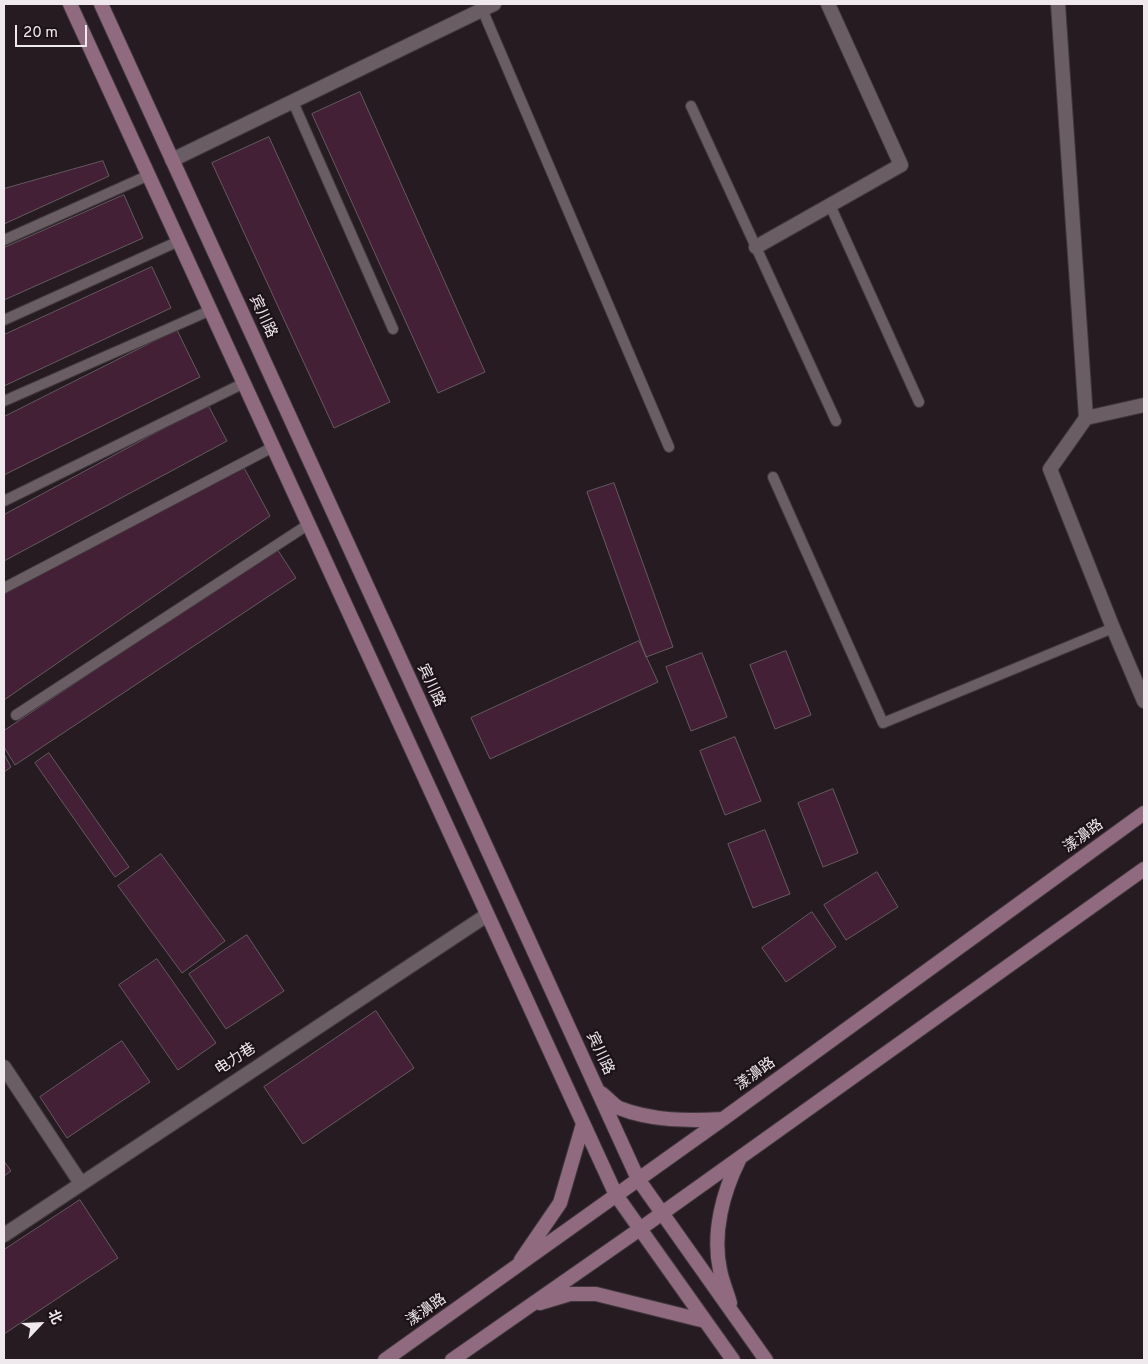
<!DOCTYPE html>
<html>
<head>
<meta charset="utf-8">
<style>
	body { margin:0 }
	#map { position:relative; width:1148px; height:1364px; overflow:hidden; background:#251b21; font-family:Overpass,"Noto Sans SC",sans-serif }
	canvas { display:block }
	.frame { position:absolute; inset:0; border:5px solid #efe8ec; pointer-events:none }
	.north { position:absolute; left:15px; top:1299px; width:50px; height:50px; -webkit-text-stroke:4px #1c1217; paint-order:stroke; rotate:65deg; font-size:14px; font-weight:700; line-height:20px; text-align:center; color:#efe8ec }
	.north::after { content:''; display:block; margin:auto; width:18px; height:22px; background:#efe8ec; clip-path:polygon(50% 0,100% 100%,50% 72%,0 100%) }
	.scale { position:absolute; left:15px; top:25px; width:72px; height:22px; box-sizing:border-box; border:2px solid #efe8ec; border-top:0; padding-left:6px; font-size:15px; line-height:18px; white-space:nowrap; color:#efe8ec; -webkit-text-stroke:4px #1c1217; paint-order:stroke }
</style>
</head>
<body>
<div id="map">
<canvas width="1148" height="1364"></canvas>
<div class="frame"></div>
<div class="north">北</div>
<div class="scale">20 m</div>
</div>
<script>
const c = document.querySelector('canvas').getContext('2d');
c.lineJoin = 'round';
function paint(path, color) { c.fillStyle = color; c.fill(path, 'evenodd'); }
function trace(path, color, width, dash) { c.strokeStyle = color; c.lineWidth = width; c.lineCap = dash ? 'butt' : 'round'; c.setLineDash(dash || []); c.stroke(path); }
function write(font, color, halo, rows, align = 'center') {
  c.font = font + ' Overpass,"Noto Sans SC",sans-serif'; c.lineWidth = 4.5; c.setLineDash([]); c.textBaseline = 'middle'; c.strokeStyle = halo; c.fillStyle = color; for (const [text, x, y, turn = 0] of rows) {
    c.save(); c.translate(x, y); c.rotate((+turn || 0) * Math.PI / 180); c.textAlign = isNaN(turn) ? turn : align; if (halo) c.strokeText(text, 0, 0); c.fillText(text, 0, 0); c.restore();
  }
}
const building = new Path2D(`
	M360 92 485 372 438 393 312 114Z
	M269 137 390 402 334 428 212 163Z
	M103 161 109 176 4 224V189Z
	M124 195 143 238 4 300V248Z
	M152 267 171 308 4 386V335Z
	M177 330 200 377 4 475V417Z
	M208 405 227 441 4 561V515Z
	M242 464 270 516 4 700V594Z
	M614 483 673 647 646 657 587 492Z
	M277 549 296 578 15 765 4 747V731Z
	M639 641 658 682 490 759 471 718Z
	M786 651 811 715 775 729 750 665Z
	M702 653 727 717 691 731 666 667Z
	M735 737 761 801 725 815 700 751Z
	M49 753 129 867 115 877 35 763Z
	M4 754 11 767 4 772Z
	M833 789 858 853 823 867 798 803Z
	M765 830 790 894 753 908 728 844Z
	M161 854 225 941 182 973 118 886Z
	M877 872 898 907 846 940 824 905Z
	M812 912 836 947 786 982 762 948Z
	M247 935 284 991 226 1029 189 974Z
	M157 959 216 1043 178 1070 119 985Z
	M376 1011 414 1068 303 1144 264 1087Z
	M122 1041 150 1082 67 1138 40 1097Z
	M4 1161 11 1171 4 1176Z
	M80 1200 118 1258 4 1334V1250Z`);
paint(building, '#442036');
trace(building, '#665a61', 1);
const service = new Path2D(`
	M482 9 669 447
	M293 102 393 329
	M691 106 836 421
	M830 205 919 402
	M4 240 149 175
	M4 320 179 241
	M4 401 211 310
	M773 477 883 723 1113 628
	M4 501 244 383
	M4 588 273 447
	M16 715 309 524`);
const minor = new Path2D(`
	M1058 4 1086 418 1050 469 1113 628 1144 701
	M172 160 494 4
	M756 247 901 165 828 4
	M1086 418 1144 405
	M4 1067 80 1182
	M4 1235 487 915`);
const secondary = new Path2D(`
	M70 4 616 1195 733 1360
	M101 4 638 1179 766 1360
	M601 1093C607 1097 613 1105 619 1108 652 1121 688 1121 723 1119
	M521 1260 560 1203 583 1124
	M540 1303 570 1294H596L705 1321
	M730 1303C727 1292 722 1281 720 1270 712 1233 723 1192 739 1160
	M385 1360 723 1119 1144 813
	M452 1360 640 1229 1144 869`);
trace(service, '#40383c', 12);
trace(minor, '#40383c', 16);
trace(secondary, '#40383c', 16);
trace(service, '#6a5e64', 10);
trace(minor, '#6a5e64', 14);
trace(secondary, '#906a7f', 14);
write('15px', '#efe8ec', '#1c1217', [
	["宾川路",262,317,65],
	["宾川路",430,686,65],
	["漾濞路",1084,837,-36],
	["宾川路",599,1054,65],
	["电力巷",236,1060,-33],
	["漾濞路",756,1075,-36],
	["漾濞路",427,1311,-35]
]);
</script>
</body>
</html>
